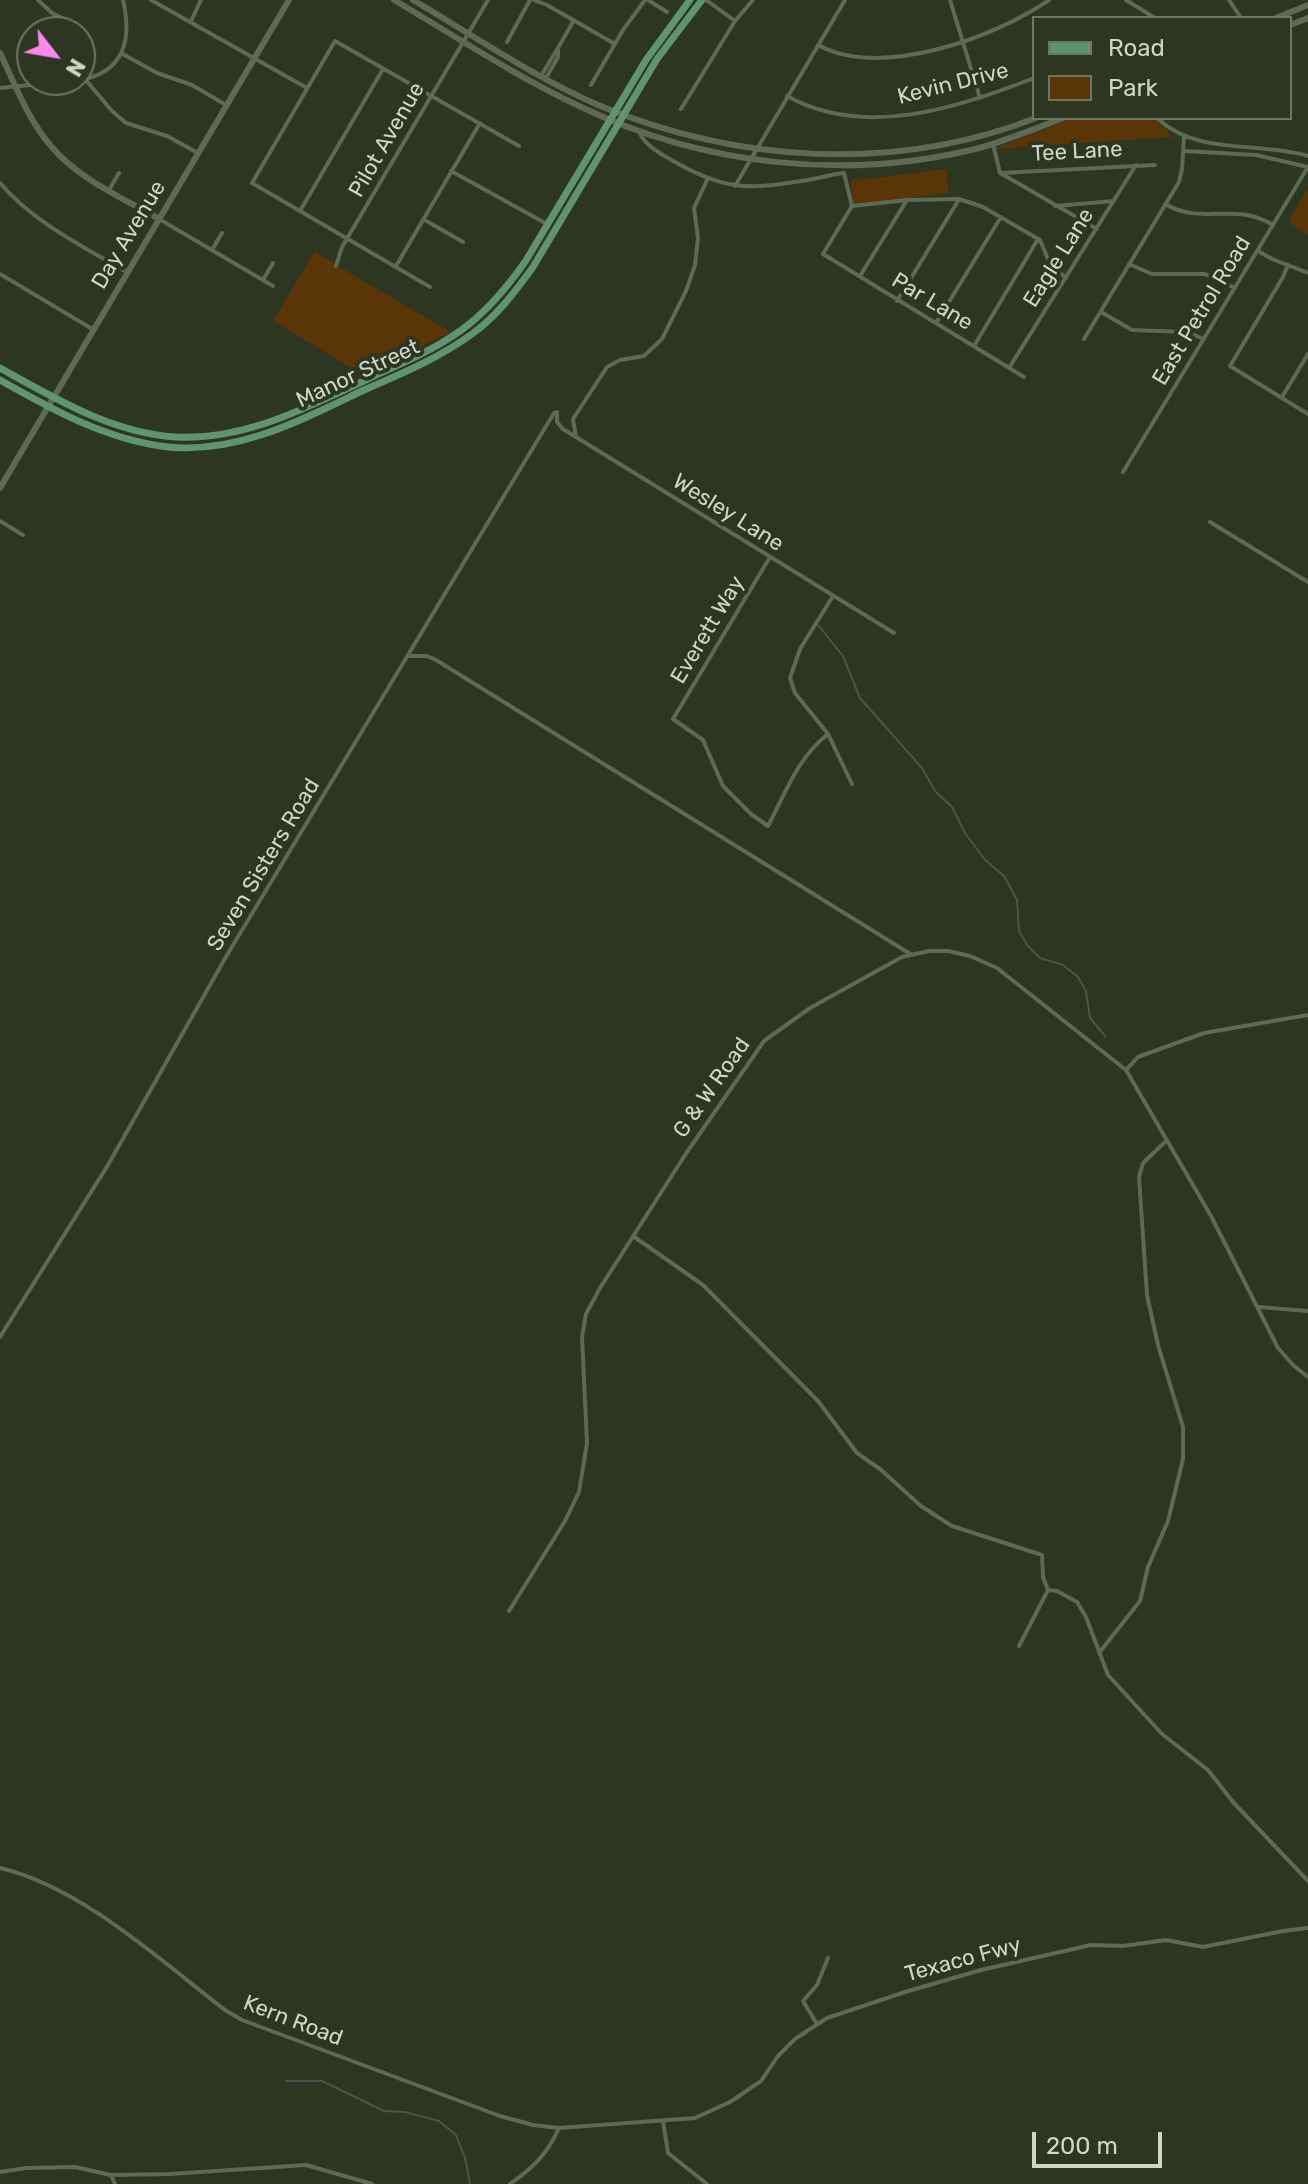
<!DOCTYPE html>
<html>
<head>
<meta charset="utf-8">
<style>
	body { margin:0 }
	#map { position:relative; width:1308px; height:2184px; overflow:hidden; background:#2d3622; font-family:Rubik,sans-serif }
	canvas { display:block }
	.legend { position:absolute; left:1032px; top:16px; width:260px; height:104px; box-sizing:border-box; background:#2d3622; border:2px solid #6e7665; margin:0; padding:10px 14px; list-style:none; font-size:24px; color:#cfd6c9 }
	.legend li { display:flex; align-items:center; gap:16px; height:40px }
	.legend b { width:40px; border:2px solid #6e7665 }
	.north { position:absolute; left:16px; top:16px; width:80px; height:80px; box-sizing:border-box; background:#2d3622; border:2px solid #6e7665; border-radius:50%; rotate:121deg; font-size:22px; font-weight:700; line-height:32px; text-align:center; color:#cfd6c9 }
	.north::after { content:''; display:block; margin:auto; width:28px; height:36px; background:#f788ec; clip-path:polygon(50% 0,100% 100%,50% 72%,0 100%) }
	.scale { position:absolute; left:1032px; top:2132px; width:130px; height:36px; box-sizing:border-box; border:4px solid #cfd6c9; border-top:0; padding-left:10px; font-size:24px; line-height:28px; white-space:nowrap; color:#cfd6c9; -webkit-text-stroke:6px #2d3622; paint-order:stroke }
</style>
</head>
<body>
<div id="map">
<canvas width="1308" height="2184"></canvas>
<ul class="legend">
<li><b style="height:10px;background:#5f9372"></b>Road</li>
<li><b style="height:22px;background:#593507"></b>Park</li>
</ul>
<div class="north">N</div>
<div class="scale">200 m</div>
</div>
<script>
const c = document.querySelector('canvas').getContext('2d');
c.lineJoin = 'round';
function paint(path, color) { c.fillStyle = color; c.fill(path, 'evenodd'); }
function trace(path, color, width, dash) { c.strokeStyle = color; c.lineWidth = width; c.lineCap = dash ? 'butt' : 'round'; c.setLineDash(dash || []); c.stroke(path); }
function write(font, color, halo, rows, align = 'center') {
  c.font = font + ' Rubik,sans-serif'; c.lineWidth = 8; c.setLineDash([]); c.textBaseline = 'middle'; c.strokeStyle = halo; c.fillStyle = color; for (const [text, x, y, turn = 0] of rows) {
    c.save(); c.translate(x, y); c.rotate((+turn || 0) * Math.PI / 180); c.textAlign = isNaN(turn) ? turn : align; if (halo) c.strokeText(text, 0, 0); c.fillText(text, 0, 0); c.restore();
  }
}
paint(new Path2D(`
	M1073 118H1154L1173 137 994 149Z
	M946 169 949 193 853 205 851 180 875 178 876 180V178Z
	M1308 188V235L1288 222Z
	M314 252 451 332 363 375 273 321Z`), '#593507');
trace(new Path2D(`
	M819 626 843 656 860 698 922 768 935 791 952 807 965 833 985 860 1004 876 1017 900 1019 931 1027 945 1040 958 1063 965 1078 977 1086 991 1090 1018 1105 1036
	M286 2081H322L384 2111 405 2112 439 2121 456 2135 465 2158 470 2184`), '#465651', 2);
trace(new Path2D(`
	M38 0 52 13 66 20
	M151 0 307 88
	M534 0 547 5 615 44
	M648 0 667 12
	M706 0 735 21
	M950 0 980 98
	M1126 0 1155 18
	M1229 0 1241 18
	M191 21 201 0
	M507 42 530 0
	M818 45C881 79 994 38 1049 0
	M558 48 574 20
	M121 53 157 73 192 85 226 105
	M541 76 558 48V57L546 78
	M85 79 112 111 126 123 167 136 198 153
	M80 80C125 72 132 39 123 0
	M591 85 623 30 645 0
	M0 88 79 80
	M787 96C864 139 958 108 1034 78
	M681 109 735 21 753 0
	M1157 118C1197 156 1256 141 1308 156
	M639 132C646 147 663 155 677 163 728 192 752 189 808 180 820 178 832 174 844 173L852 206 823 254 1024 377
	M993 144 1000 173
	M1184 151 1256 155 1308 167
	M451 171 547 224
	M1000 173 1155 165
	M1002 174 1097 229
	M0 183C34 223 83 246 128 273
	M735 186 845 0
	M109 190 119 173
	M1165 204C1203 226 1233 201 1273 225
	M852 206 907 200 959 199 983 207 1040 240 1050 264 1066 278
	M1055 206 1114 201
	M300 211 383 69
	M159 219 273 286
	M423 219 463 242
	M212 250 222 233
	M1258 251 1272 259 1308 273
	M1129 264 1152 274H1205L1235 288
	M1288 265 1283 277 1230 366 1308 414
	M336 266 342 247 488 0
	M396 266 480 123
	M0 274 94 330
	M860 276 907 200
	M263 280 273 263
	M430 287 252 183 335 41 519 146
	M897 301 958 201
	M1101 312 1132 330 1186 332 1204 339
	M936 323 1001 217
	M1084 339 1179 182 1182 169 1184 137
	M974 346 1038 239
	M1009 368 1136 165
	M1282 397 1308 354
	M557 412V422L563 429 894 633
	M576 437 573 419 607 367 620 360 644 356 662 339 686 291 695 265 698 238 694 208 708 178
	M1123 472 1308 167
	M0 521 23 535
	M1210 522 1308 582
	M770 557 673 719 703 740 723 786 751 814 768 826C785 794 798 757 828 734
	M833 596 800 649 790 678 795 693 828 734 852 784
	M408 656H427L436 660 912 955
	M1126 1070 1138 1057 1204 1033 1308 1015
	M633 1236 703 1285 818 1401 857 1453 880 1469 921 1506 952 1526 1042 1555 1043 1577 1048 1590 1057 1591 1077 1602 1086 1617 1108 1675 1162 1734 1208 1770 1233 1802 1308 1881
	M1259 1307 1308 1311
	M0 1337 108 1165 227 955 554 413 557 412
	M509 1611 565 1521 579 1492 587 1443 582 1337 586 1314 600 1288 687 1152 764 1041 810 1008 902 957 929 951H948L970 956 997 968 1126 1070 1211 1216 1278 1348 1293 1365 1308 1377
	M1019 1646 1048 1590
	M1099 1653 1140 1601 1148 1567 1168 1521 1183 1459V1427L1158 1345 1147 1295 1139 1177 1143 1163 1166 1141
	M0 1868C81 1887 160 1960 225 2010L242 2020 500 2116 533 2125 559 2128 695 2118 730 2102 761 2081 778 2056 795 2039 827 2018 905 1992 981 1970 1091 1945 1123 1946 1166 1940 1203 1947 1283 1931 1308 1928
	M817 2024 803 2001 817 1985 828 1958
	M663 2121 668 2153 707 2184
	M0 2172 26 2168 75 2167 111 2175 170 2174 306 2165 372 2184
	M111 2175 115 2184
	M510 2184C533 2168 548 2153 559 2128`), '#5e6a53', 4);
trace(new Path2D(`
	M394 0C455 36 515 76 579 106 703 166 849 182 983 147 1010 139 1037 128 1063 118
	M413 0C474 36 534 77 598 105 738 163 894 173 1036 118
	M1276 18 1308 5
	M1290 25 1308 18
	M0 53C15 84 28 120 51 146 78 179 123 198 159 219
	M0 488 289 0`), '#5e6a53', 6);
trace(new Path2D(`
	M0 368C54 398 112 433 175 437 244 441 305 408 366 380 401 363 438 349 468 325 491 307 508 286 525 262L646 60 690 0
	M0 380C53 410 107 440 168 447 239 454 303 419 364 390 401 374 439 358 472 334 497 316 515 292 533 267L657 59 702 0`), '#5f9372', 7);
write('22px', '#cfd6c9', '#2d3622', [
	["Kevin Drive",953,84,-14],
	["Pilot Avenue",387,140,-60],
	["Tee Lane",1077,152,-3],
	["Day Avenue",129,235,-59],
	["Eagle Lane",1059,258,-58],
	["Par Lane",932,302,31],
	["East Petrol Road",1202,311,-59],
	["Manor Street",358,374,-25],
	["Wesley Lane",728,513,32],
	["Everett Way",708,630,-59],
	["Seven Sisters Road",264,865,-59],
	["G & W Road",712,1088,-55],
	["Texaco Fwy",963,1960,-15],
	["Kern Road",293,2021,21]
]);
</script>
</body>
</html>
